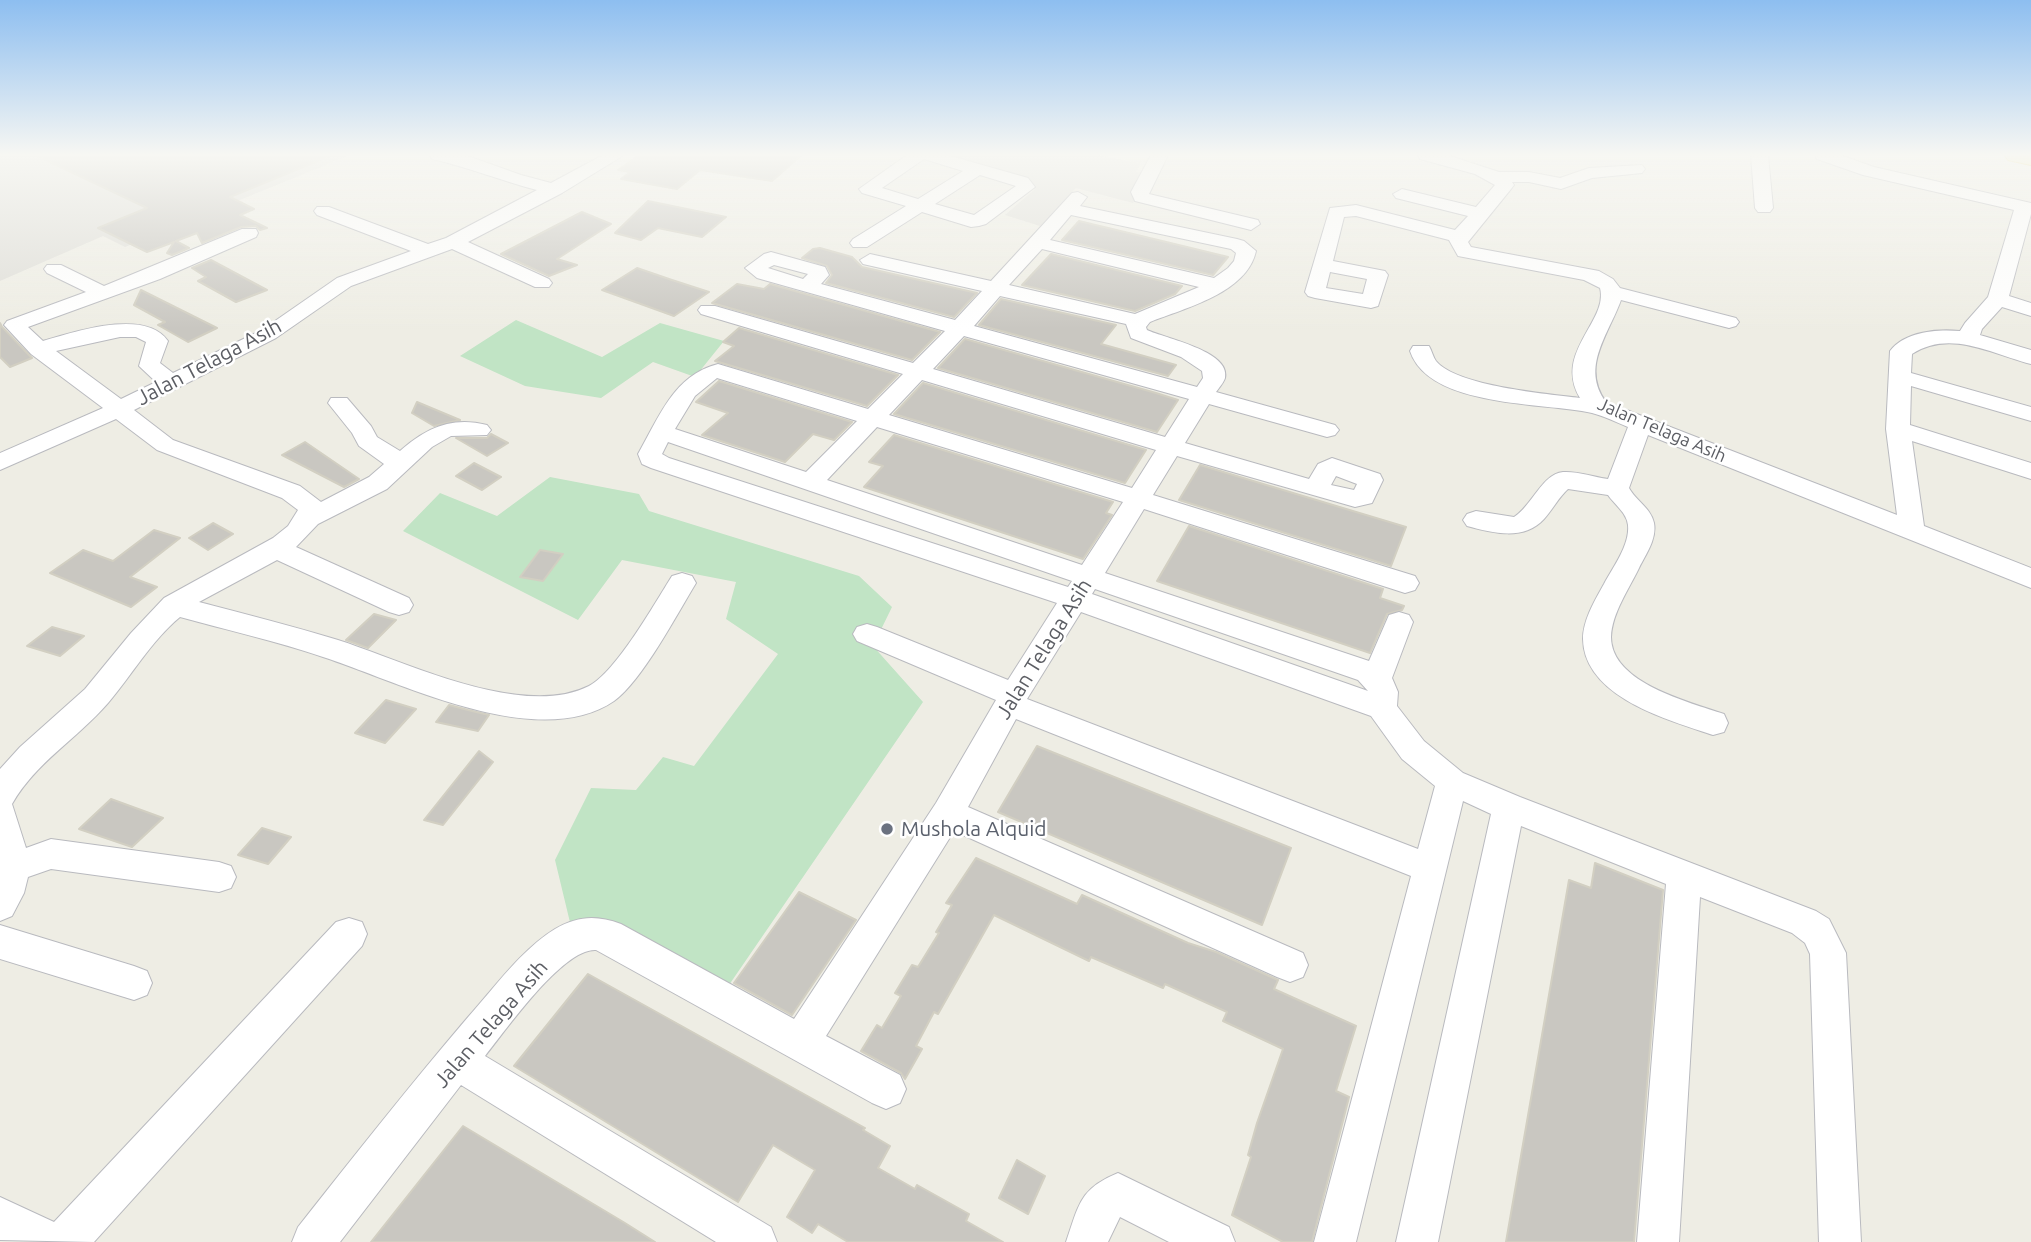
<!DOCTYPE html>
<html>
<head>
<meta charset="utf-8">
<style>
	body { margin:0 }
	canvas { display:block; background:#eeede4 }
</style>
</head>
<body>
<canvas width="2031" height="1242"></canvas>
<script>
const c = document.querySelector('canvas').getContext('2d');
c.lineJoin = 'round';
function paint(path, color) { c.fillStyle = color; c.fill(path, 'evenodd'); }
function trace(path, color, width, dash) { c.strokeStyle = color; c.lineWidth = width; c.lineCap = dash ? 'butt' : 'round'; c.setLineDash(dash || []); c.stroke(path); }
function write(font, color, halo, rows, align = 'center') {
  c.font = font + ' Ubuntu,sans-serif'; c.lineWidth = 5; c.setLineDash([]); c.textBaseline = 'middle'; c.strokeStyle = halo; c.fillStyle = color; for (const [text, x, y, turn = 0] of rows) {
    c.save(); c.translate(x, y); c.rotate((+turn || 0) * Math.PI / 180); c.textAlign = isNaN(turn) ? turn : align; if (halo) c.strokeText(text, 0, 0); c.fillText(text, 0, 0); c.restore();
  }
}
paint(new Path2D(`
	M0 155H350L125 247 103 236 0 281Z
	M909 155H1098L1141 163 1136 172 1158 174 1133 203 1076 188 1040 226 1005 215 1035 189Z`), '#dfded8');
paint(new Path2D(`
	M516 320 602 357 660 323 724 341 695 377 653 362 601 398 525 386 460 356Z
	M550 477 639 494 649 511 859 576 892 607 873 646 923 702 729 985 574 939 555 860 591 788 636 790 663 757 694 766 778 654 726 619 736 582 622 560 578 620 403 531 440 493 497 516Z`), '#c1e4c5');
const building = new Path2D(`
	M35 155H330V156L230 197 254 209 240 215 267 228 260 230 256 226 241 227 202 243 197 233 176 241 189 248 172 255 167 253 174 242 147 252 98 228 147 208Z
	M639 155H802L772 181 700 170 677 189 621 179 630 172 618 170Z
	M648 201 726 217 702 237 658 228 641 240 615 233Z
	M582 212 611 224 557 259 577 265 549 276 501 254Z
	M1079 221 1187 247 1228 257 1213 275 1062 240Z
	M820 248 852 257 862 267 977 293 954 317 826 283 832 275 827 266 802 258 813 249Z
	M1051 254 1182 286 1175 294 1135 311 1022 285Z
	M211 260 267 290 236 302 198 281 206 277 192 268Z
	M637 268 672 280 709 292 674 316 602 290Z
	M737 284 764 289 770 284 940 332 912 360 712 303Z
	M141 290 217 328 188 342 158 325 165 322 134 305Z
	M1001 299 1116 325 1101 344 1176 365 1168 376 979 325Z
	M0 323 2 327 32 358 10 367 0 357Z
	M739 328 898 375 867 406 715 361 734 346 723 342Z
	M965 339 1156 393 1178 400 1157 432 938 368Z
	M719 381 852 422 834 440 813 434 785 462 702 435 728 413 696 402Z
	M923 383 1146 450 1125 483 894 414Z
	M417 402 460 420 434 426 412 413Z
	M491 434 508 443 487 456 456 438H487Z
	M894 435 1113 502 1106 513 1112 515 1083 559 864 487 883 466 869 462Z
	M305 442 359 479 344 487 282 455Z
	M474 463 501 477 482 490 456 476Z
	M1200 465 1406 527 1391 566 1179 500Z
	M213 523 233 534 208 550 189 538Z
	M1189 526 1383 589 1380 598 1404 606 1402 610 1387 614 1370 653 1157 581Z
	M154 530 180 538 130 577 157 587 131 607 50 573 83 550 113 561Z
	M540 550 563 554 543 581 520 577Z
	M374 614 396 620 368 648 346 640Z
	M52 627 84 636 60 656 27 646Z
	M386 700 416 709 385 743 355 733Z
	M449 705 468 710 489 715 478 731 436 722Z
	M1037 746 1291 848 1262 925 998 812Z
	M479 751 493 762 443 825 424 820Z
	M111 799 163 818 132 847 79 829Z
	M262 828 291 837 268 864 238 855Z
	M976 858 1077 904 1082 895 1188 943 1216 952 1278 980 1274 989 1356 1026 1336 1091 1349 1097 1312 1242H1283L1232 1215 1251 1157 1248 1155 1257 1123 1283 1049 1223 1021 1227 1012 1165 984 1163 988 1091 957 1089 961 994 915 938 1014 934 1012 916 1046 922 1049 905 1079 901 1073 861 1051 877 1025 882 1028 901 996 895 993 912 965 918 967 939 933 936 932 952 905 946 903Z
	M1595 863 1663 890 1634 1242H1506L1569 880 1591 888Z
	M799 892 856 920 792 1015 734 983Z
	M588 974 865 1128 863 1130 890 1146 878 1168 915 1189 917 1185 969 1214 966 1221 1003 1242H848L818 1224 812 1233 787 1217 815 1170 773 1145 738 1202 514 1066Z
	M463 1126 625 1223 655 1242H371Z
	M1017 1160 1045 1176 1028 1214 999 1198Z`);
paint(building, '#c9c7c1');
trace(building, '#d2cfc2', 2);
const minor = new Path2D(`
	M430 155H465L521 175 551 183 603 155H624L562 193 468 242 549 279 552 283 549 287H535L452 249 351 286 276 338 134 410 173 440 300 486 321 502 369 477 384 464 359 446 352 433 328 403 331 398H347L371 426 377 437 400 451C426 428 452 416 487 425L491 430 487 435 451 436 432 447 387 489 318 524 296 547 409 598 413 605 409 612 399 615 389 612 277 560 199 602C245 614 292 626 338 640 404 661 522 720 589 686 616 672 655 603 672 576L682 573 692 576 696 583C677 614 642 681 614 701 538 753 400 682 323 657 276 641 227 630 180 617 151 641 132 675 108 703 77 739 36 762 12 804L26 848 51 839 219 862 231 866 236 877 231 888 219 892 51 869 28 877 24 893 12 916 0 921V769L20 747 85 689 131 633 164 598 273 538 288 526 298 510 282 498 157 450 116 419 0 470V453L103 408 31 354 4 325 7 321 86 292 47 273 44 269 47 265H61L104 286 242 229H256L258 233 256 237 160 279 28 327 43 341C75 332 145 308 168 341L160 363 173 373 262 330 337 278 411 251 317 215 314 211 317 207H329L428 244 446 238 537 190C502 181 468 167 432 159ZM120 337H136L146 342 139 366 156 382 121 399 56 351Z
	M907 155H947L1028 178 1035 187 986 224 979 226 971 227 922 212 867 247H853L850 243 853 239 906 206 862 193 859 189ZM924 159 963 171 918 199 882 188ZM980 175 1016 186 974 215 935 204Z
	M1151 155H1168L1149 194 1258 220 1260 224 1251 230 1135 201 1131 192Z
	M1418 155H1447L1499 172H1529L1560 178 1589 168 1642 165 1645 169 1642 173 1592 178 1561 189 1529 182H1512L1514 185 1511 189 1468 242 1471 247 1599 271 1613 279 1620 288 1736 318 1739 322 1736 326 1729 328 1621 300C1609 334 1580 367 1606 402L1897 515 1886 429 1890 351C1905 331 1938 329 1960 331L1965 323 1988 297 2014 210 1863 175 1817 159 1815 155H1840L1874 167 2031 203V214L2009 296 2031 303V316L2002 307 1982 329 1980 335 2031 350V364C1992 354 1950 329 1912 354L1911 373 2031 407V421L1911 386 1910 425 2031 463V479L1912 441 1924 526 2031 568V588L1648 435 1629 488C1636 501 1651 508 1654 523 1657 539 1646 554 1639 568 1629 589 1612 613 1611 637 1611 683 1689 702 1724 714L1728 723 1724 732 1713 735C1668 720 1584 697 1583 639 1583 620 1595 600 1604 584 1613 567 1630 545 1628 525 1627 513 1614 504 1608 495L1568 489C1559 497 1553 509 1544 519 1524 541 1493 533 1467 526L1463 520 1467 514 1476 511 1514 517C1532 506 1542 474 1563 472 1577 471 1594 477 1608 479L1628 427C1616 422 1604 416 1592 413 1543 402 1429 408 1410 351L1413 346H1429C1432 351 1433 357 1436 361 1456 386 1548 394 1580 398 1553 352 1609 321 1600 288L1584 280 1458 256 1449 240 1356 216 1344 217 1333 261 1385 271 1388 275 1378 306 1371 308 1315 298 1308 296 1305 292 1330 208 1356 205 1455 230 1468 216 1396 198 1393 194 1402 189 1476 207 1495 185 1475 174 1420 159ZM1330 272 1367 279 1363 294 1326 288Z
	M1751 155H1768L1773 208 1770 212H1758L1755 208Z
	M1078 192 1087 197 1080 206 1237 239 1244 241 1256 251C1247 293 1185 308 1150 322L1146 327 1147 330C1164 338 1231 351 1225 378 1224 382 1219 388 1216 392L1335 425 1339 430 1335 435 1327 437 1209 404 1185 443 1309 479 1318 464 1332 458 1380 474 1383 480 1372 503 1355 507 1177 456 1153 495 1415 576 1419 583 1415 590 1405 593 1144 509 1105 573 1369 661 1389 615 1399 612 1409 615 1413 622 1392 678 1398 692 1397 706 1424 741 1463 773 1520 797 1816 911 1829 919 1846 953 1861 1242H1819L1810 954 1805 943 1792 933 1700 897 1679 1242H1637L1666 884 1521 826 1438 1242H1396L1491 814 1463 801 1356 1242H1314L1411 876 1016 719 968 807 1303 953 1308 965 1303 977 1290 982 1277 977 954 831 826 1036 900 1075 906 1089 900 1103 886 1109 872 1103 596 950C563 948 506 1030 485 1056L771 1227 777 1242H716L461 1085 340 1242H292L298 1227C354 1156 410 1085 469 1016 495 987 521 950 555 929 578 916 596 915 621 924L794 1019 936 803 996 700 857 641 853 634 857 627 867 624 877 627 1008 680 1057 603 651 468 642 464 638 454C659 417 674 375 718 364L868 409 903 374 701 314 698 310 701 306H715L913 363 945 331 757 278 745 268 764 254 771 252 825 267 829 275 821 284 955 320 982 291 863 264 860 260 870 254 991 281 1072 193ZM1071 215 1231 249 1236 253 1234 261 1228 268 1214 278 1050 240ZM1042 249 1199 287 1135 314 1009 285ZM774 265 808 274 803 279 768 268ZM1000 296 1126 324 1131 338 1181 357 1202 371 1203 378 1197 387 974 326ZM964 336 1189 399 1165 437 933 369ZM717 378 857 421 806 472 675 429 695 396ZM922 380 1156 450 1132 488 889 415ZM877 427 1123 502 1082 565 827 480ZM668 442 1072 581 1068 587 669 458 662 454ZM1336 476 1357 484 1354 490 1331 485ZM1095 589 1358 680 1368 691 1092 594ZM1081 612 1371 716 1402 759 1435 786 1418 849 1027 699Z
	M349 918 362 922 367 934 362 946 94 1242 0 1240V1197L54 1222 336 922Z
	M0 925 134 966 147 971 152 983 147 995 134 1000 0 959Z
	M1118 1173 1229 1227 1235 1242H1169L1120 1217 1108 1242H1066C1079 1205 1079 1189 1118 1173Z`);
const highway = new Path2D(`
	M2005 155H2031V165L2008 160Z`);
trace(minor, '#b9babf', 2);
trace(highway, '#e7bd0a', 2);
paint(minor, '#fff');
paint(highway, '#f8ea90');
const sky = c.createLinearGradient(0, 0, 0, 329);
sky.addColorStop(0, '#8dbef0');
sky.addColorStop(0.47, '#f7f7f3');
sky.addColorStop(1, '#f7f7f300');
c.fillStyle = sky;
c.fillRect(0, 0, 2031, 329);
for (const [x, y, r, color] of [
	[887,829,7,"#6b7280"]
]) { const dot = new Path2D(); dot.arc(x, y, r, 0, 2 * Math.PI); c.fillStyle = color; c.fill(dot); trace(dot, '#fff', 2.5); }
write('18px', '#5c5e64', '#fff', [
	["Jalan Telaga Asih",1662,430,23]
]);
write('21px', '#5c5e64', '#fff', [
	["Jalan Telaga Asih",209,362,-28],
	["Jalan Telaga Asih",1044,649,-58],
	["Jalan Telaga Asih",491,1024,-49]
]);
write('21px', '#5b616d', '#fff', [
	["Mushola Alquid",901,829]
], 'left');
</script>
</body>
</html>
